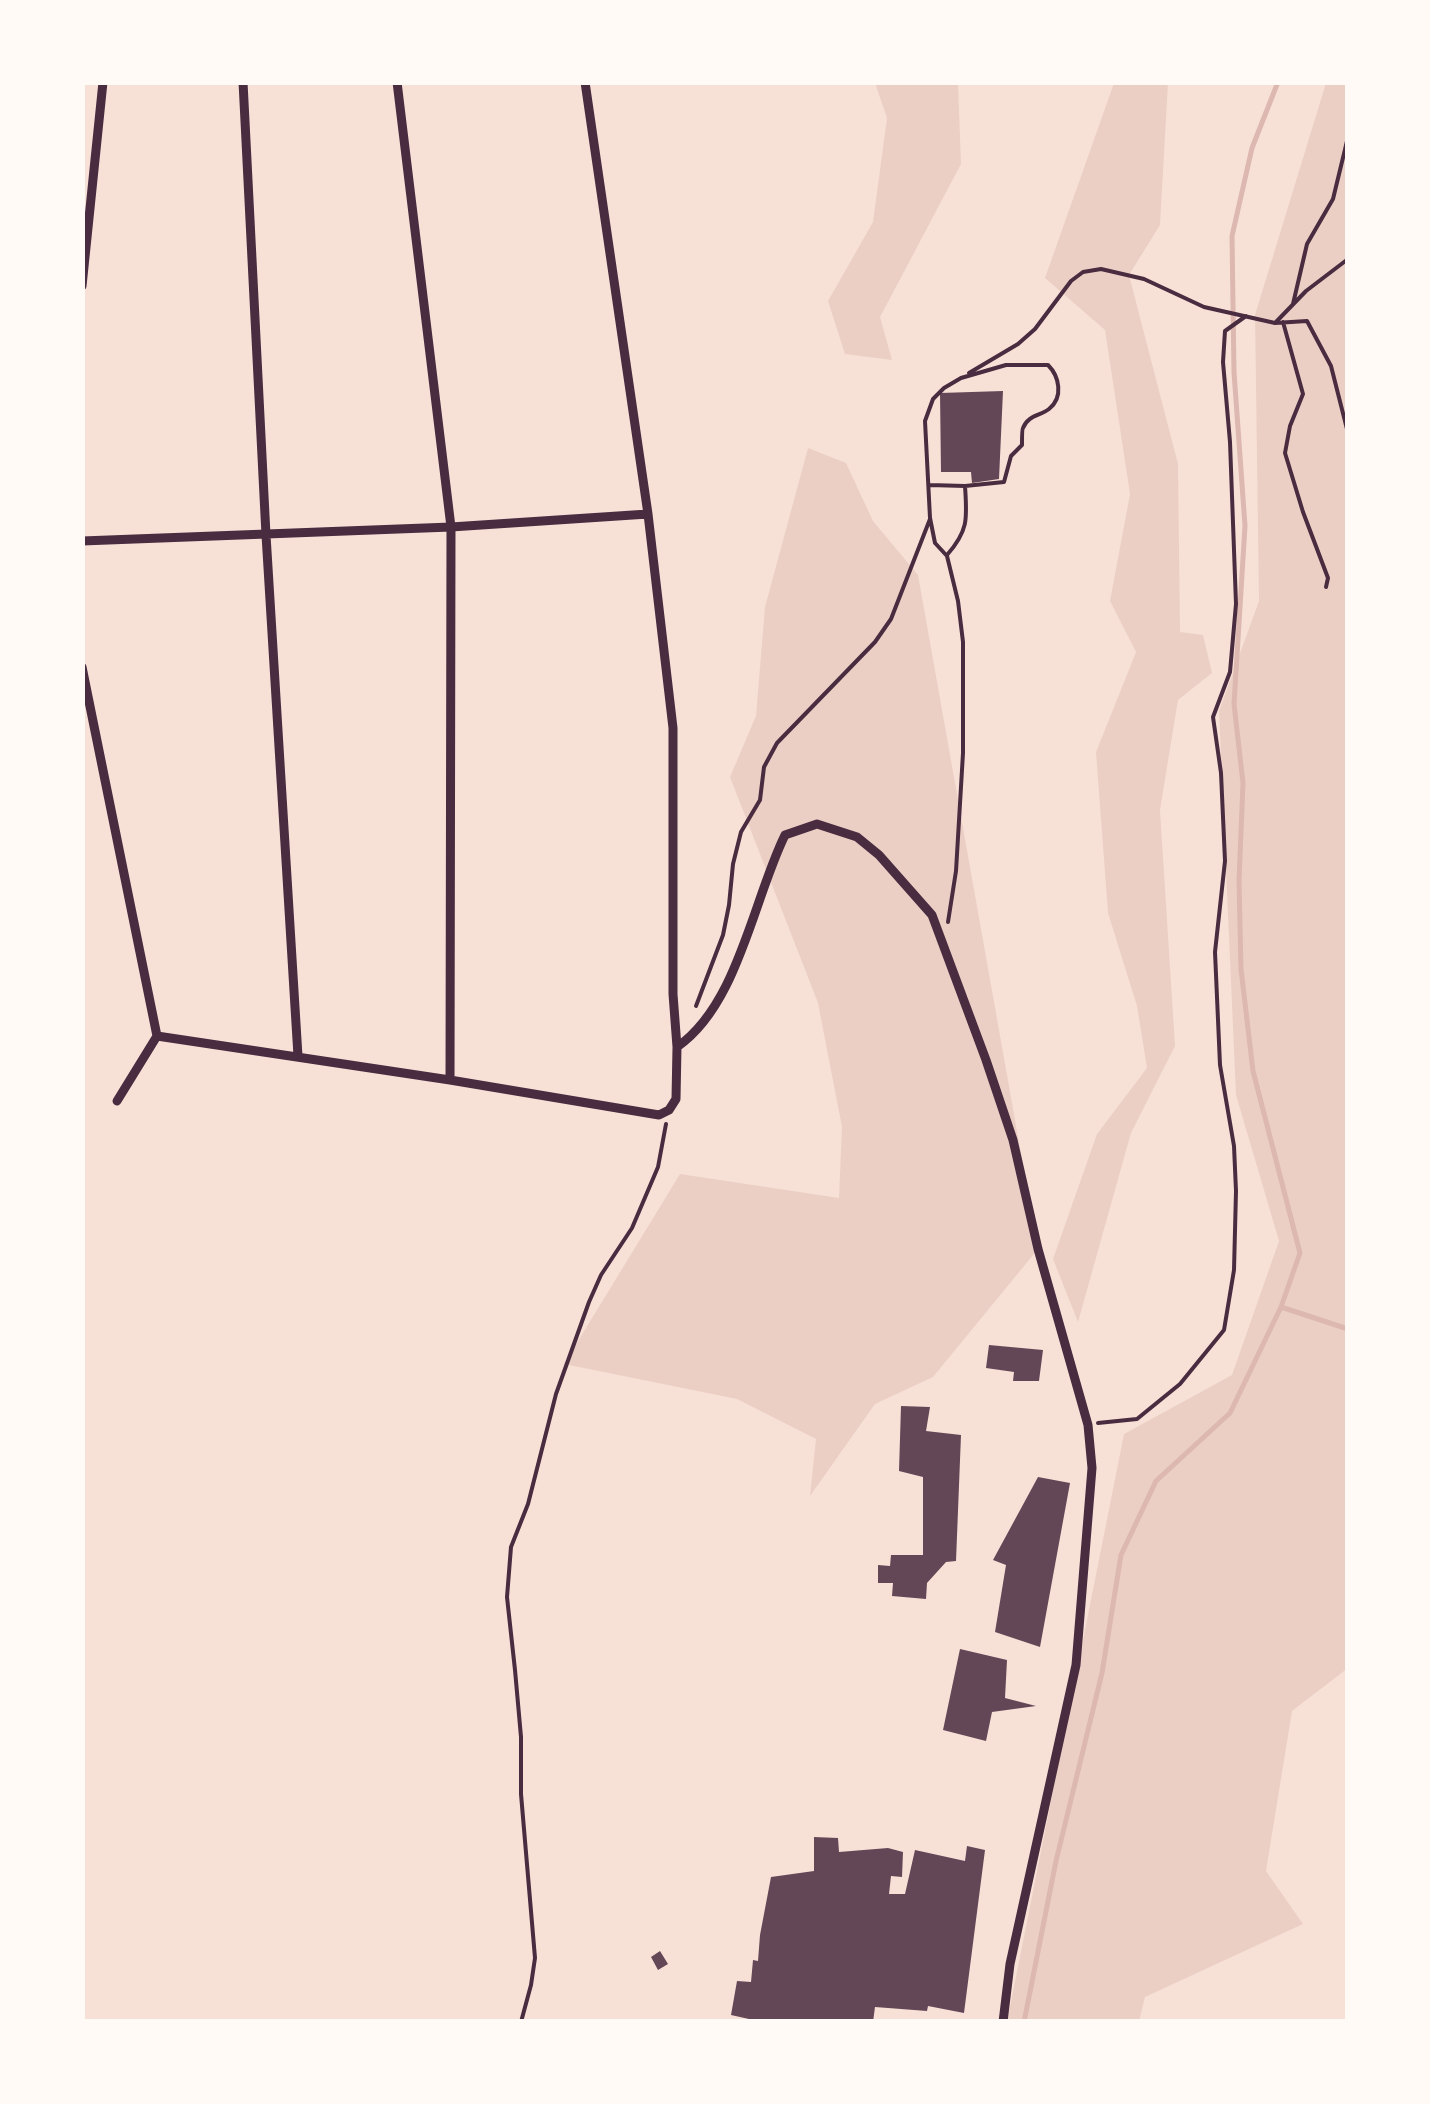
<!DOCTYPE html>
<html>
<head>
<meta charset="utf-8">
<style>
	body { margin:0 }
	#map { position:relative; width:1430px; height:2104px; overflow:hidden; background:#f7e1d7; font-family:Manrope,sans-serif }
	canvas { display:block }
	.frame { position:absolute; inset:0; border:85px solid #fffaf5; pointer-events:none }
</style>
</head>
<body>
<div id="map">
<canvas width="1430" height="2104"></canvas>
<div class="frame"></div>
</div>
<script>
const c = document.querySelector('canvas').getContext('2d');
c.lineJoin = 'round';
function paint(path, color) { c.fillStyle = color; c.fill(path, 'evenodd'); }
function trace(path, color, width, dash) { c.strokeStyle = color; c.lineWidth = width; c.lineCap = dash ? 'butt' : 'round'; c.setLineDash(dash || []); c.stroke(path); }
paint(new Path2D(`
	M875 83H958L961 164 880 317 892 360 845 354 828 301 873 222 887 118Z
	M1114 83H1168L1160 225 1129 275 1178 464 1180 632 1203 635 1212 673 1178 700 1160 810 1175 1046 1131 1133 1078 1322 1053 1259 1097 1134 1147 1068 1137 1006 1108 913 1096 752 1136 652 1110 601 1130 494 1105 330 1045 278Z
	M1326 83H1347L1348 1668 1292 1711 1266 1871 1303 1924 1145 1997 1139 2021 1007 2022 1124 1434 1232 1375 1279 1241 1236 1095 1219 711 1259 601 1255 315Z
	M808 448 846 463 873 521 918 575 1038 1249 933 1377 875 1404 810 1496 816 1439 737 1399 564 1364 680 1174 839 1198 842 1127 818 1003 730 777 756 716 765 607Z`), '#ebcfc5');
trace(new Path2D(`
	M1281 1307 1348 1329
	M1024 2022 1056 1861 1102 1673 1121 1555 1156 1481 1230 1413 1281 1307 1300 1253 1253 1071 1241 969 1239 881 1243 783 1234 704 1245 526 1234 372 1232 236 1252 148 1278 82`), '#dcb8b0', 5);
paint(new Path2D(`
	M1003 391 999 479 972 483 971 472H941L940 393Z
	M989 1345 1043 1350 1039 1381H1013L1014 1372 986 1368Z
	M901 1406 930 1407 926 1431 961 1435 956 1561 946 1562 927 1583 926 1599 892 1596 893 1583H878V1565L890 1566 891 1555H923V1477L899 1471Z
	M1038 1477 1070 1483 1040 1647 995 1632 1006 1565 993 1560Z
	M960 1649 1007 1660 1005 1698 1036 1706 992 1712 986 1741 943 1730Z
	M814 1837 838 1838 839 1852 888 1848 903 1852 902 1877 891 1876 889 1894H905L915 1850 965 1861 967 1846 985 1850 964 2013 928 2006 927 2011 875 2007 873 2022H749V2019L731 2015 737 1981 751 1982 753 1960 758 1961 760 1935 771 1877 814 1871Z
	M660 1951 668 1964 658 1970 651 1957Z`), '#644757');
trace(new Path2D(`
	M1293 304 1307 244 1333 199 1348 137
	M1283 322 1303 394 1290 426 1285 453 1303 512 1328 578 1326 587
	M1275 323 1306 291 1348 259
	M969 373 1018 344 1035 329 1071 281 1083 272 1101 269 1144 279 1204 307 1275 323 1307 321 1331 366 1348 433
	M930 485 965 486C967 518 969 530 947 555
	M948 922 956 871 963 753V642L958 601 947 556 935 543 930 518 925 421 933 399 944 388 961 378 1006 365H1048C1059 376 1064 397 1049 409 1040 416 1028 415 1023 428 1022 429 1022 443 1022 445L1011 456 1004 482 965 486
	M696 1006 723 935 729 905 733 864 741 832 760 800 764 767 777 743 875 642 891 619 930 519
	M1098 1423 1137 1419 1180 1384 1224 1330 1234 1270 1236 1191 1234 1146 1220 1065 1215 952 1225 861 1221 773 1213 717 1230 672 1236 604 1230 442 1223 362 1225 331 1246 316
	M521 2022 531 1985 535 1958 521 1794V1737L515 1670 507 1597 511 1547 528 1504 556 1394 589 1302 601 1275 632 1228 658 1167 666 1124`), '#4a2c40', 4);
trace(new Path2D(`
	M243 82 266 535 298 1056
	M397 82 451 527 450 1080
	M82 286 103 82
	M82 541 451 527 648 514
	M82 667 157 1036 117 1101
	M157 1036 450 1080 659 1115 669 1110 676 1099 677 1047 673 994V728L648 514 585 82
	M677 1047C738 1005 753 900 785 835L817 824 857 837 879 855 932 915 986 1060 1013 1140 1038 1249 1088 1425 1092 1468 1076 1665 1010 1964 1003 2022`), '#4a2c40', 9);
</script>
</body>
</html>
